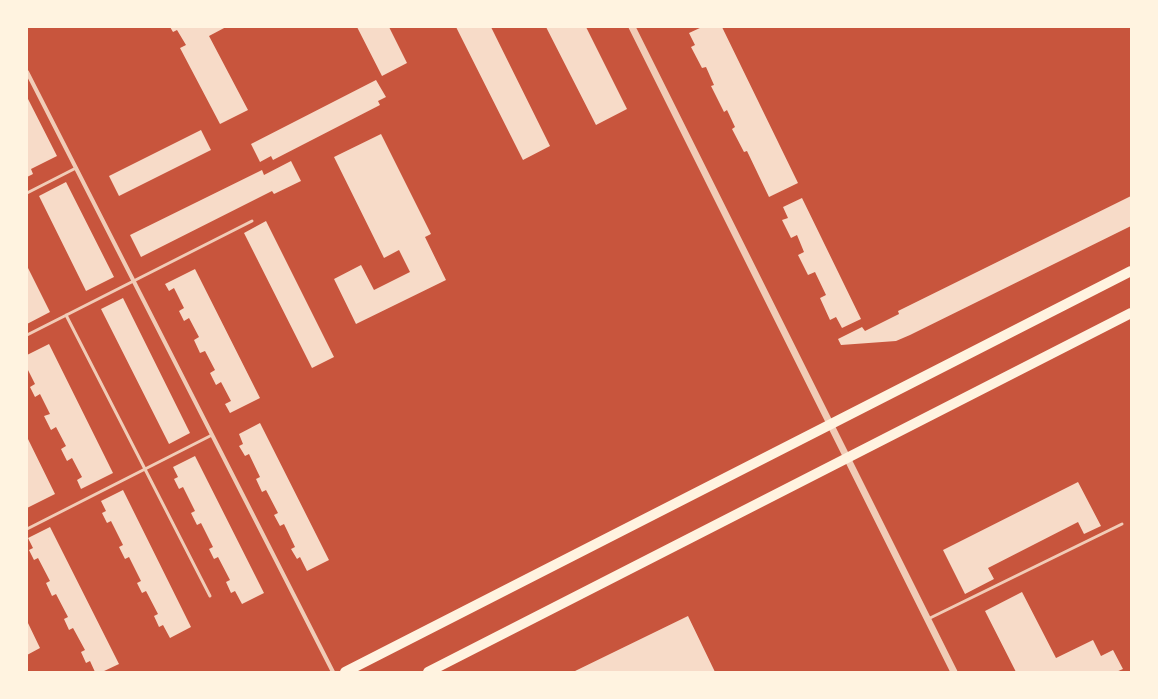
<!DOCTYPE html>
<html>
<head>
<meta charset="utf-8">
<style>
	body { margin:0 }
	#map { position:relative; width:1158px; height:699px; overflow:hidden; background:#c8553d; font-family:"IBM Plex Sans",sans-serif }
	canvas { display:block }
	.frame { position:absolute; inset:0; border:28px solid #fff3e0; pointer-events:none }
</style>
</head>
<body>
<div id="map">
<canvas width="1158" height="699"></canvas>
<div class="frame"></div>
</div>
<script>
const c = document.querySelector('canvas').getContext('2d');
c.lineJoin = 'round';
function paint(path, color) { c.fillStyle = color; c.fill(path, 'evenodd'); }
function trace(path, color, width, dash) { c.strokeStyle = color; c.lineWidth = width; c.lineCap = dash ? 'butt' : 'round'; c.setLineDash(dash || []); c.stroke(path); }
paint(new Path2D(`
	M170 27H226L209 36 248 110 220 124 180 48 186 45 177 30 173 32Z
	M357 27H389L407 63 382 76Z
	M456 27H491L550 146 523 160Z
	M546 27H586L627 109 596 125Z
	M702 27H722L798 183 769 197 747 151 744 152 732 129 735 127 727 110 724 112 711 86 714 85 706 67 702 68 691 47 695 45 689 33Z
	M376 80 386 97 378 101 380 105 273 160 271 156 260 162 251 144Z
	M27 97 57 156 31 169 33 174 27 177Z
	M201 130 211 150 119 196 109 176Z
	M381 134 431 234 425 237 446 280 356 324 334 279 361 265 374 290 410 272 399 250 384 258 334 157Z
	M291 161 301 181 274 194 272 191 141 257 130 235 262 170 264 175Z
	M66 182 114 277 86 291 39 196Z
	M1131 196V226L910 335 896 341 841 345 838 339 862 327 865 331 899 314 898 311Z
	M802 198 861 319 842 328 836 317 830 320 820 298 826 295 815 272 808 275 798 255 804 252 797 235 791 238 782 220 788 218 783 207Z
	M266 221 334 357 312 368 244 233Z
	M27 266 50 312 27 324Z
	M195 269 260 398 230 413 225 404 231 401 221 382 216 385 210 373 215 370 205 351 200 353 194 340 199 337 189 318 184 321 179 311 184 308 174 288 169 291 165 284Z
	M123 298 190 433 169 444 101 309Z
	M49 344 113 473 81 489 77 480 82 477 72 458 67 461 61 449 66 446 56 427 51 430 44 416 50 414 40 394 35 397 30 387 35 384 27 368V355Z
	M260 423 329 560 307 571 300 557 297 559 291 549 295 547 284 524 280 526 274 515 278 513 266 490 262 492 256 479 260 477 249 454 245 456 239 446 243 444 239 434Z
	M27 437 55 494 27 508Z
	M195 456 264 593 242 604 235 591 231 593 226 582 230 580 218 557 214 559 209 549 213 547 201 523 197 525 191 513 195 511 183 487 179 489 174 479 178 477 173 467Z
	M1078 482 1101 526 1084 534 1078 522 988 568 994 579 965 594 943 550Z
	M123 490 191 627 170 638 163 625 159 627 154 616 158 614 146 591 142 593 137 583 141 581 129 557 125 559 119 547 123 545 111 521 107 523 102 513 106 511 101 501Z
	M50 527 119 664 102 672H95L90 661 86 663 81 652 85 650 73 628 69 630 64 619 68 617 56 594 52 596 46 583 50 581 38 558 34 560 29 550 33 548 28 538Z
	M1022 592 1056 658 1093 640 1101 656 1113 650 1123 669 1116 672H1016L985 611Z
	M688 616 715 672H573Z
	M27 621 40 648 27 655Z`), '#f7dbc8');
trace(new Path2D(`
	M27 193 76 168
	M66 315 210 596
	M27 335 252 221
	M27 529 212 435
	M928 619 1122 524`), '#f1ccb7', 3);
trace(new Path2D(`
	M27 72 333 672`), '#f1ccb7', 4);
trace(new Path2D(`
	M632 27 954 672`), '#f1ccb7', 7);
trace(new Path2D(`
	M345 672 1131 271
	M428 672 1131 313`), '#fff3e0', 10);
</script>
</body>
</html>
